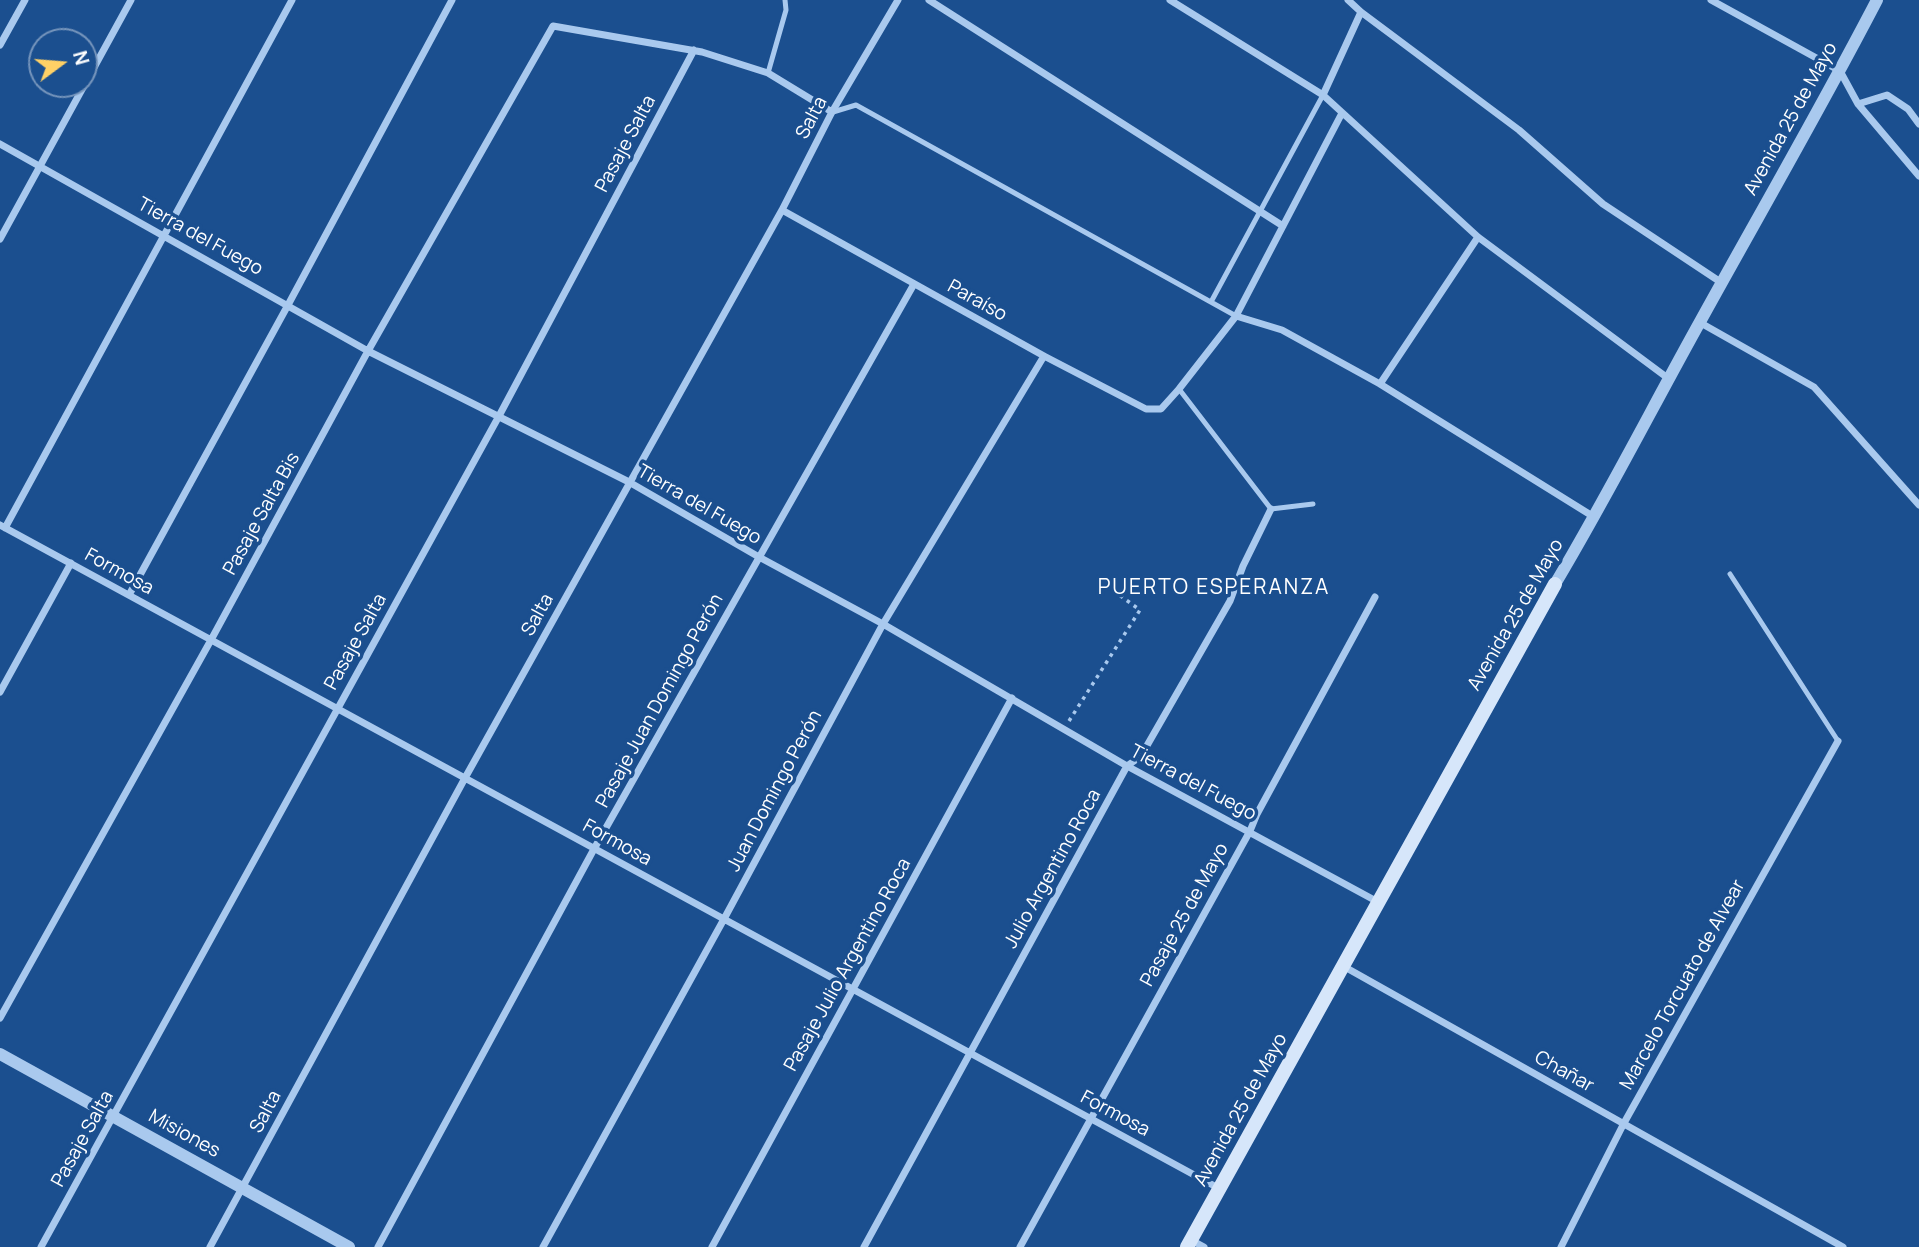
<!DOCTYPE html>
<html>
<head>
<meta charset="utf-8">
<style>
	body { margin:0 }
	#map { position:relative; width:1919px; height:1247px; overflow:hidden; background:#1b4f8f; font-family:Manrope,sans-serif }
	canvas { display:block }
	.north { position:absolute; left:28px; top:28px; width:70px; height:70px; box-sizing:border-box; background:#1b4f8f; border:2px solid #7695bc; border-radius:50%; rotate:74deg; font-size:19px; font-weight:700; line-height:28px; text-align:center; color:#fff }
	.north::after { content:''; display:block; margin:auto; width:24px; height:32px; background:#ffd166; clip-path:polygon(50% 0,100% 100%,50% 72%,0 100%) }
</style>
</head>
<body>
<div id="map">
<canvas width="1919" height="1247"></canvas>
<div class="north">N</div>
</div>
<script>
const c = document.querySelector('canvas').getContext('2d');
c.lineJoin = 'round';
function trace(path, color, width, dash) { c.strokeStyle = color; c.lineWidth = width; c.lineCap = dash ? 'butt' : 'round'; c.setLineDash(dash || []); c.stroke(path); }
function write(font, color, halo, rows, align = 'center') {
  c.font = font + ' Manrope,sans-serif'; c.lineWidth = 7; c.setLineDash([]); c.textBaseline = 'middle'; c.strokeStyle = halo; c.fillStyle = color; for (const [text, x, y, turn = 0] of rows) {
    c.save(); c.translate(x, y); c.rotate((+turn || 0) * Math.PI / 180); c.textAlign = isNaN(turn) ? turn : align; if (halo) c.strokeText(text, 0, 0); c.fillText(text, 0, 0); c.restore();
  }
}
trace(new Path2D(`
	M1069 721 1140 610 1111 589`), '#a9c9ee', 3.5, [3.5, 5]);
trace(new Path2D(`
	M768 73 786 10 785 0
	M833 112 856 105 1236 316
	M1211 302 1323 95
	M1179 389 1271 509 1313 504
	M1730 574 1838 741`), '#a9c9ee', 5);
trace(new Path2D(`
	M929 0 1283 226
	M1170 0 1323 95 1478 237 1669 379
	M1348 0 1361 12 1519 130 1603 204 1722 283
	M1711 0 1840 71 1858 104 1919 176
	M0 45 25 0
	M1323 95 1361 12
	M1858 104 1887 95 1908 109 1919 124
	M0 144 368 351 629 482 759 557 883 624 1127 766 1378 902
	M782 210 1044 356 1146 409H1161L1179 389 1236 316 1342 113
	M0 239 131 0
	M1236 316 1282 330 1380 384 1594 517
	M1699 322 1814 387 1919 505
	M1380 384 1478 237
	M0 525 1220 1189
	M5 528 292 0
	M129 595 288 305 452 0
	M0 692 71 563
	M1343 966 1843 1247
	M0 1018 211 640 368 351 553 26 702 52 768 73 832 112
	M1191 1240 1204 1247
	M41 1247 499 416 694 50
	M210 1247 465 778 782 210 832 112 898 0
	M378 1247 594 849 914 284
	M543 1247 724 919 883 624 1044 356
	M712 1247 1012 698
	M864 1247 1127 766 1141 756 1230 601 1243 566 1271 509
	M1020 1247 1250 831 1257 814 1375 597
	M1561 1247 1624 1123 1838 741`), '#a9c9ee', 7);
trace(new Path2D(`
	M1555 584C1607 497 1652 408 1701 320 1760 213 1821 108 1877 0
	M0 1054 349 1247`), '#a9c9ee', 12);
trace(new Path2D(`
	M1187 1247 1555 584`), '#d6e6fa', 14);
write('19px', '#fff', '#1b4f8f', [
	["Salta",812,118,-62],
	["Avenida 25 de Mayo",1791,119,-61],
	["Pasaje Salta",626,144,-62],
	["Tierra del Fuego",200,237,29],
	["Paraíso",977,301,29],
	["Tierra del Fuego",699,505,30],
	["Pasaje Salta Bis",262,514,-61],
	["Formosa",119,572,29],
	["Salta",538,615,-61],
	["Avenida 25 de Mayo",1516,615,-60],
	["Pasaje Salta",356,642,-61],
	["Pasaje Juan Domingo Perón",660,701,-61],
	["Tierra del Fuego",1193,783,28],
	["Juan Domingo Perón",775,791,-62],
	["Formosa",617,843,29],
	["Julio Argentino Roca",1053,869,-61],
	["Pasaje 25 de Mayo",1185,915,-61],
	["Pasaje Julio Argentino Roca",848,965,-61],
	["Marcelo Torcuato de Alvear",1683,985,-61],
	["Chañar",1564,1072,29],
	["Avenida 25 de Mayo",1241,1110,-61],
	["Salta",266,1112,-62],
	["Formosa",1115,1114,28],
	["Misiones",184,1134,29],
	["Pasaje Salta",83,1139,-61]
]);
c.letterSpacing = '2px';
write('21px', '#fff', '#1b4f8f', [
	["PUERTO ESPERANZA",1214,588]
]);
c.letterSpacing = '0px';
</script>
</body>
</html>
